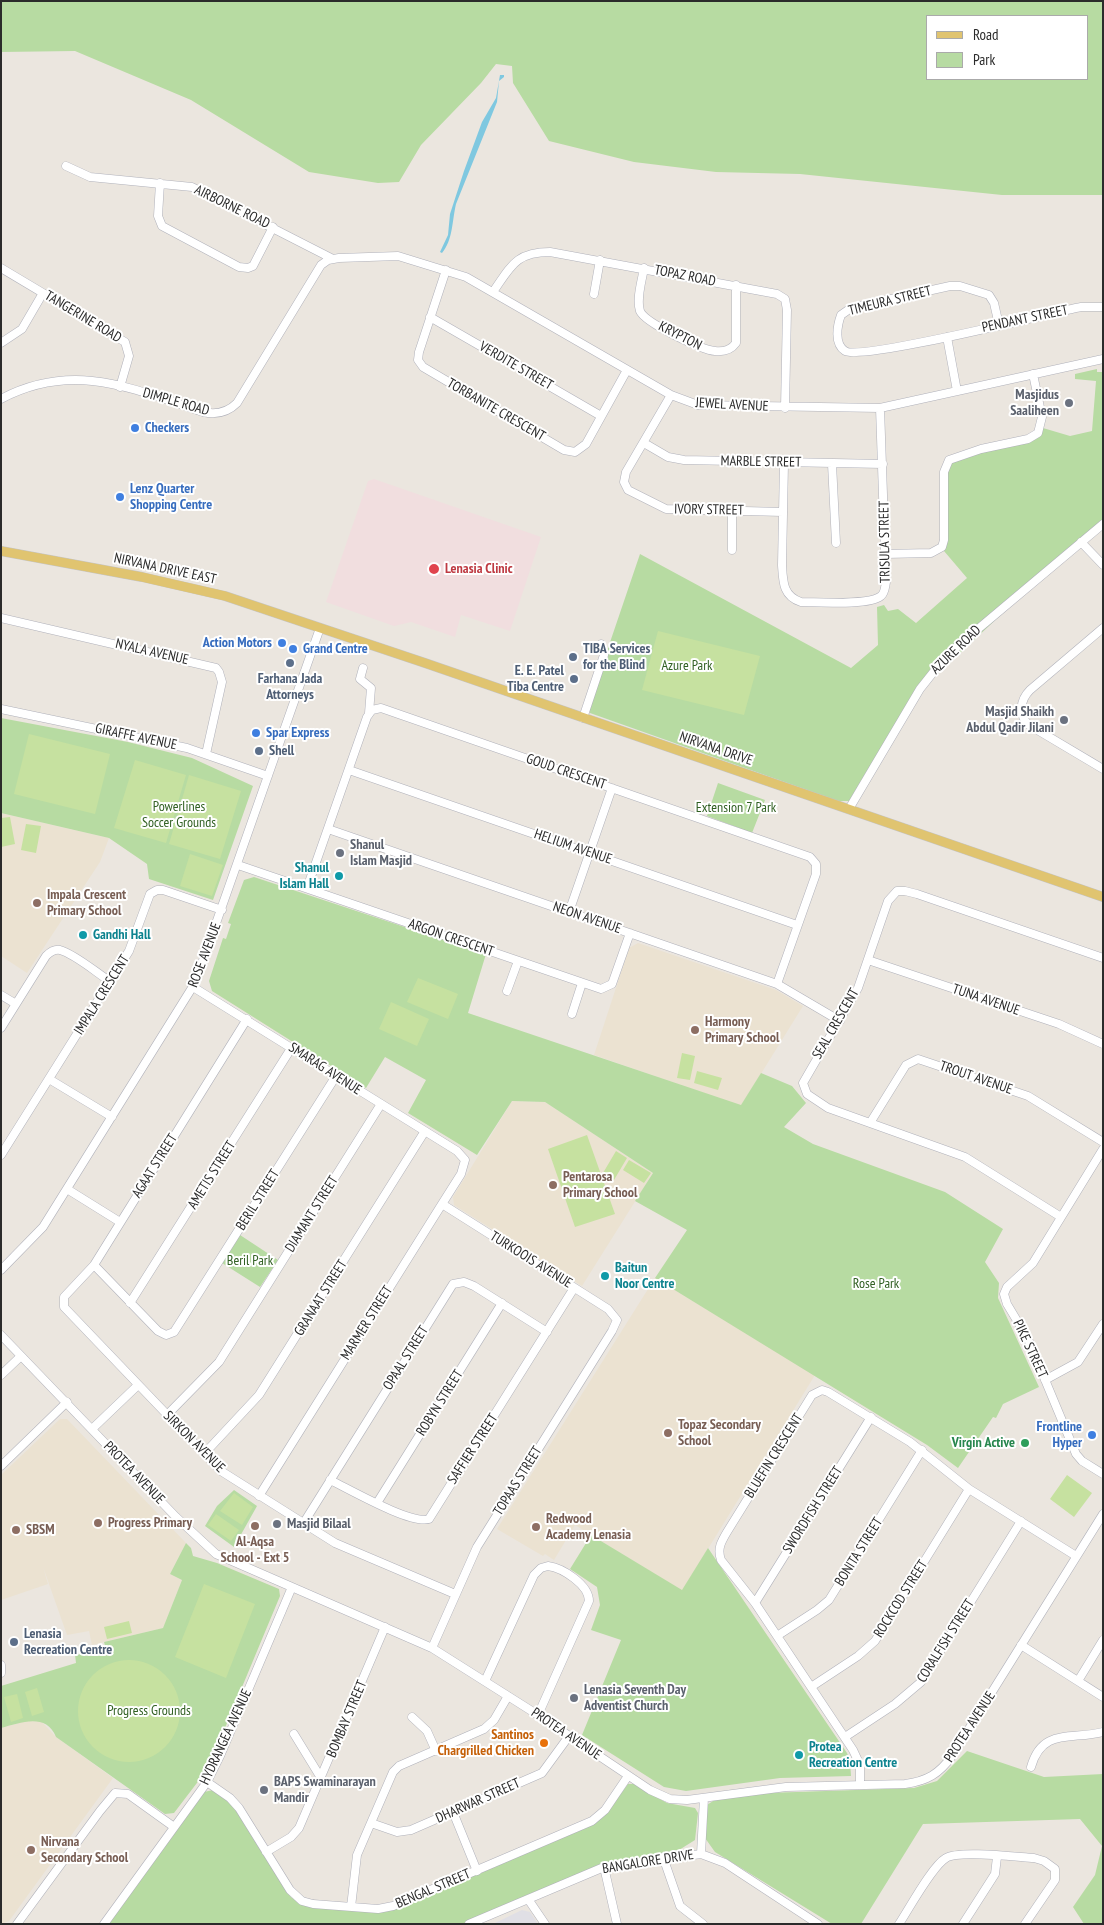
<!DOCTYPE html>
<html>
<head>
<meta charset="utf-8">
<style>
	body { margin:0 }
	#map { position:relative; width:1104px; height:1925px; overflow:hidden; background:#ebe6df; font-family:"PT Sans Narrow",sans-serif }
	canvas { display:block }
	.frame { position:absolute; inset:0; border:2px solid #2b2b2b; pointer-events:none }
	.legend { position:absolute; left:926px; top:15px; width:162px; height:65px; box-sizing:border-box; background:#fff; border:1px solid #aaa; margin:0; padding:6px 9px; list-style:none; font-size:15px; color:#2b2b2b }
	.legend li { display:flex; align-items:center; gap:10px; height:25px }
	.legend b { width:25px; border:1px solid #aaa }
</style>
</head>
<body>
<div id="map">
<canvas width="1104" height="1925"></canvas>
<div class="frame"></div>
<ul class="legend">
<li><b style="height:6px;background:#e0c470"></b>Road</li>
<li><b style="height:14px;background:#b7dba2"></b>Park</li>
</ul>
</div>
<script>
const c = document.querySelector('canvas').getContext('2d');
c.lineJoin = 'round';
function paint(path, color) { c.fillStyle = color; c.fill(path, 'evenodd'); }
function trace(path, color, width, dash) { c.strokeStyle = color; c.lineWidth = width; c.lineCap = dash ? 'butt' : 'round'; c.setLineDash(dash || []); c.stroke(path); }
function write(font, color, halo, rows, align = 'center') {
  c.font = font + ' "PT Sans Narrow",sans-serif'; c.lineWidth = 4; c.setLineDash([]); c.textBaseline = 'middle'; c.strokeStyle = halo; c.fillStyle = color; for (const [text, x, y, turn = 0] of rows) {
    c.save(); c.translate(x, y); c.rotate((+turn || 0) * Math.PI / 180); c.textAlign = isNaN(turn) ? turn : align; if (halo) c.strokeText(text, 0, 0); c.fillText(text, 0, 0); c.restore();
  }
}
paint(new Path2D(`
	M522 1910 530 1912 538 1924H493Z`), '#e0dfe5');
paint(new Path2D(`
	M1 813 109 838 100 862 27 973 1 956Z
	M638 943 776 990 803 1006 741 1106 594 1055 629 948Z
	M512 1101 545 1102 653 1173 582 1286 454 1205 453 1197Z
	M655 1278 815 1375 682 1591 575 1525 554 1560 545 1554 543 1556 497 1529Z
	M60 1419H67L186 1543 170 1574 182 1580 163 1628 92 1645 89 1631 67 1635 43 1567 48 1584 1 1600V1475Z
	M32 1719 42 1722 56 1737 113 1778 9 1921 1 1924V1728Z`), '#ebe2d1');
paint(new Path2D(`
	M374 479 541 537 510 631 461 615 455 637 411 622 394 626 326 602 368 481Z`), '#f1dedf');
paint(new Path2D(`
	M1 1H1103V195H1002L800 174 716 172 634 162 549 141 513 83 512 66 496 64 481 83 421 145 399 182 378 183 309 172 191 100 75 51 1 52ZM928 16H1088V79H928Z
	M1097 369V372H1103V519L909 701 849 801H838L590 713 588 707 640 554 851 668 878 645 877 607 884 605 888 611 898 609 916 623 967 578 944 551 947 542V469L950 463 1001 446 1028 443 1038 437 1043 428 1070 436 1092 431 1096 381 1075 379V374Z
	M1 718 128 742 192 758 253 786 213 900 149 879 147 864 109 838 1 813Z
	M718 783 765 800 752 833 707 816Z
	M254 877 486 954 468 1013 741 1105 761 1073 792 1086 806 1103 784 1127 813 1144 945 1192 1003 1229 985 1262 999 1283 998 1298 1039 1387 1003 1404 996 1418 993 1417 958 1468 927 1445 655 1278 687 1230 635 1201 653 1173 545 1102 512 1101 477 1155 408 1113 426 1080 385 1057 366 1088 212 991 209 981 223 938 226 939 231 924 228 923 244 880Z
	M240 1235 278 1260 260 1287 222 1263Z
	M234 1490 257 1506 234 1547 205 1526 217 1506Z
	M591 1535 682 1590 708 1548 847 1753 850 1761 851 1776 780 1778 686 1791 664 1787 582 1735 621 1640 591 1630 600 1605 597 1587 570 1569Z
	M186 1543 191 1548 193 1556 217 1563 279 1589 280 1596 212 1759 203 1775 174 1813 165 1814 56 1737C46 1712 20 1723 1 1728V1686L76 1663 75 1655 106 1649 104 1642 163 1628 182 1580 170 1574Z
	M967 1751 1044 1777 1103 1774V1924H1084L1073 1907 1095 1875 1102 1846 1080 1819 923 1824 861 1924H832L715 1852 705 1838 707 1805 716 1799 767 1793 914 1788 937 1781Z
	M628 1784H635L667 1803 695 1808 698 1813 695 1840 679 1850 598 1866 462 1924H107L204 1792 213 1790 234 1805 291 1897 298 1902 381 1912 391 1910 595 1823 605 1815Z`), '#b7dba2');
paint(new Path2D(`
	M658 631 760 656 744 715 642 690Z
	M29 734 110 754 95 814 14 794Z
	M135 760 186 775 166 843 114 828Z
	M189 775 241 791 220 859 169 844Z
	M10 817 15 844 1 847V818Z
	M26 824 41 826 36 853 21 850Z
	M190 854 223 865 212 896 180 886Z
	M418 978 458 994 448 1019 407 1002Z
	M391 1002 429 1019 417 1046 379 1029Z
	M682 1053 695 1056 690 1080 677 1078Z
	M697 1071 722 1078 718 1090 694 1083Z
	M587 1135 615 1214 575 1227 548 1149Z
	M616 1151 627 1158 614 1180 603 1173Z
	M629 1160 651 1173 644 1183 623 1170Z
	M1067 1475 1092 1493 1074 1517 1050 1499Z
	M234 1493 253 1507 242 1525 220 1511Z
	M216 1514 239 1530 231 1541 208 1525Z
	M204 1584 255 1604 226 1678 175 1657Z
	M129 1621 132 1633 107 1639 104 1627Z
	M78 1711a51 51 0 1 1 102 0a51 51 0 1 1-102 0Z
	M37 1688 44 1712 32 1716 25 1692Z
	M17 1694 23 1718 11 1722 4 1697Z`), '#c6e1a0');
paint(new Path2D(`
	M500 75H504V77L499 81 497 102 456 204C452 221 453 240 442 253L440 252 448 235 450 214 464 171 482 122 496 98Z`), '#7fc8e0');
const minor = new Path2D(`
	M66 166 90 177 192 187 333 259
	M160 183 158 216 162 226 239 267 248 268 253 266 273 227
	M1 268 125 342 129 356 120 387
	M644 268C642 280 636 299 640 311 645 323 702 350 715 351 724 352 731 350 736 343V285
	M446 270 419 352 418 360 423 367 564 450 575 452 586 444 627 370
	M493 292C511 266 516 252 550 252L777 294 785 299 787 310 785 408
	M594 294 600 260
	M430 317 496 355 512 361 544 383 601 416
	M999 325 994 303 989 295 960 286H950L851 308 841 315C837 326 834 344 845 351 861 361 1050 313 1081 307H1103
	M947 337 957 391
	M1 343 22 329 43 293
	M671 395 626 472 624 482 628 490 666 509 783 512
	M1 399C73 361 131 388 203 412 216 415 227 413 237 403L321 265 328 260 339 258 398 256 466 277 671 395 698 405 880 408 1103 359
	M644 443 668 457 684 460 883 464
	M784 463 782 565C783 582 783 596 801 602 818 602 869 606 881 596 885 593 885 587 886 582L880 408
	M832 464 836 543
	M732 510V550
	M1081 542 1103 565
	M885 554 931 553 942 547 944 540V472L949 460 981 449 1028 439 1038 433 1042 417 1033 374
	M1 618 216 668 219 672 222 682 206 754
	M1103 628 1030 690C1020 700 1018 715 1029 725L1103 769
	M363 668 360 679 371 688 369 713
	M1 709 187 748 268 776
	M583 718 604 655 601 644
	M349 770 797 925
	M849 809 920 689 947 655 1103 524
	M328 829 777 984 840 1021
	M238 865 601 989 612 984 630 933
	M307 888 367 717 372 710 381 708 810 857 816 864V874L777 984
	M569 912 612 788
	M868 960 1059 1024 1103 1044
	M193 987 457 1151 465 1160 461 1174 442 1204 259 1496
	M507 991 518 961
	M1 995 16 1004
	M572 1014 582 983
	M247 1019 94 1265 64 1297V1307L221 1471 335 1543 455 1594
	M1 1028 46 956C50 952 54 949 60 950 75 954 98 974 111 982
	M49 1079 112 1117
	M870 1123 906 1065 918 1059 1028 1096 1103 1142
	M1103 1149 1033 1263 1007 1287 1004 1294 1007 1304 1028 1339 1076 1454 1082 1461 1103 1474
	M1 1155 129 951 150 894 157 890H163L222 910
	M67 1189 120 1222
	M1061 1217 965 1157 828 1108 807 1094 803 1083 858 988 888 901 897 891H905L917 894 1103 958
	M94 1265 158 1331 166 1335 174 1332 336 1076
	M1 1270 43 1227 195 983 320 628
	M130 1303 292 1047
	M1 1335 176 1517 216 1554 432 1648 538 1715 650 1790 670 1799 687 1800 786 1787 905 1784C927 1781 939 1774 952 1756L1103 1514
	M1 1375 21 1356
	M1045 1380 1078 1362 1103 1324
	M166 1416 219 1362 381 1104
	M92 1429 137 1386
	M204 1454 259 1395 425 1131
	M1 1466 67 1402
	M330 1480C349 1489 411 1525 429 1519L574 1288
	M377 1503 502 1303
	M303 1524 453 1284 464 1282 474 1286 547 1332
	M755 1603 871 1417
	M777 1636 817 1610 829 1600 922 1450
	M1021 1645 1103 1697
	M432 1648 477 1547 612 1331 617 1320 608 1309 442 1204
	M1 1665V1673
	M485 1681 534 1575 541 1568 548 1566C563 1568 589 1585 589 1601L538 1715
	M1078 1681 1103 1640
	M811 1687 858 1656 875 1641 969 1489
	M412 1717 427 1731 436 1751
	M294 1734 321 1778
	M845 1737 895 1704 921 1682 1021 1521
	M1031 1767C1042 1728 1070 1740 1103 1732
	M207 1782 230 1798 239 1808 290 1890 302 1901 313 1904 378 1909 393 1906 592 1821 605 1810 628 1776
	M860 1785V1765L853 1750 755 1603 721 1560C717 1549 721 1542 727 1532L812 1395 822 1390 828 1392 910 1442 969 1489 1076 1556
	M453 1812 477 1871
	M371 1823 397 1832 411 1830 542 1773 569 1736
	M266 1852 291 1837 299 1828 385 1627
	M701 1854 704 1798
	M663 1857 680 1906 703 1924
	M604 1867 617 1924
	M528 1899 545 1924
	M351 1907 357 1855 393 1772 399 1766 484 1729 494 1720 508 1696
	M17 1924 100 1811 115 1793 128 1794 174 1827
	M104 1924 207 1782 220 1756 292 1587
	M469 1924 604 1867 701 1854 725 1863 818 1924
	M899 1924C909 1909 932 1866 946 1858 958 1850 1017 1857 1034 1858L1044 1861 1055 1869V1880L1025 1924
	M963 1924 995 1874 997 1857`);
const major = new Path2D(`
	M1 551 142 577 225 596 425 663 1103 897`);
trace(minor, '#b0b1ba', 9);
trace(major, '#c4c4c4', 10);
trace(minor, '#fff', 8);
trace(major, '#e0c470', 9);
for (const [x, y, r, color] of [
	[1069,403,5,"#6b7280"],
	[135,428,5,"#3f7fe0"],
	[120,497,5,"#3f7fe0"],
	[434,569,6,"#e0444e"],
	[282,643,5,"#3f7fe0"],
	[293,649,5,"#3f7fe0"],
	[573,657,5,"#5c6f8a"],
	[290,663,5,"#5c6f8a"],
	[574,679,5,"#5c6f8a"],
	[1064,720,5,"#6b7280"],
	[256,733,5,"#3f7fe0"],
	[259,751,5,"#5c6f8a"],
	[340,853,5,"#6b7280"],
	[339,876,5,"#0f9aa8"],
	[37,903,5,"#8d6e63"],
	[83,935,5,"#0f9aa8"],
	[695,1030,5,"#8d6e63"],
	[553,1185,5,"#8d6e63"],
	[605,1276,5,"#0f9aa8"],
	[668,1433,5,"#8d6e63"],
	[1092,1435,5,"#3f7fe0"],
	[1025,1443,5,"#2e9e5b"],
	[98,1523,5,"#8d6e63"],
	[277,1524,5,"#6b7280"],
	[255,1526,5,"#8d6e63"],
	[536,1527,5,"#8d6e63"],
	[16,1530,5,"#8d6e63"],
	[14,1642,5,"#5c6f8a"],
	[574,1698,5,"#6b7280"],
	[544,1743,5,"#e8710a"],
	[799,1755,5,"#0f9aa8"],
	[264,1790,5,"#6b7280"],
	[31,1850,5,"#8d6e63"]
]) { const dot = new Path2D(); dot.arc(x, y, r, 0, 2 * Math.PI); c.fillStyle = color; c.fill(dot); trace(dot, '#fff', 2); }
write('14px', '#2b2b2b', '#fff', [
	["AIRBORNE ROAD",232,207,26],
	["TOPAZ ROAD",685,276,11],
	["TIMEURA STREET",890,301,-14],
	["TANGERINE ROAD",83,317,31],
	["PENDANT STREET",1025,319,-12],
	["KRYPTON",680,336,27],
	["VERDITE STREET",516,366,30],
	["DIMPLE ROAD",176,402,16],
	["JEWEL AVENUE",732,405,3],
	["TORBANITE CRESCENT",496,410,30],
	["MARBLE STREET",761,462,1],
	["IVORY STREET",709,510,1],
	["TRISULA STREET",885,542,-91],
	["NIRVANA DRIVE EAST",165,569,12],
	["AZURE ROAD",956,650,-44],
	["NYALA AVENUE",152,652,13],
	["GIRAFFE AVENUE",136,737,12],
	["NIRVANA DRIVE",716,749,19],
	["GOUD CRESCENT",566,772,19],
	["HELIUM AVENUE",573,847,19],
	["NEON AVENUE",587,918,19],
	["ARGON CRESCENT",451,938,19],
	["ROSE AVENUE",205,955,-69],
	["IMPALA CRESCENT",102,995,-58],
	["TUNA AVENUE",986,1000,19],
	["SEAL CRESCENT",836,1024,-60],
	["SMARAG AVENUE",325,1069,33],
	["TROUT AVENUE",976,1078,19],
	["AGAAT STREET",155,1166,-58],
	["AMETIS STREET",212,1175,-58],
	["BERIL STREET",258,1200,-58],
	["DIAMANT STREET",312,1214,-58],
	["TURKOOIS AVENUE",531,1260,32],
	["GRANAAT STREET",321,1298,-58],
	["MARMER STREET",367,1323,-58],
	["PIKE STREET",1030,1349,65],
	["OPAAL STREET",406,1358,-58],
	["ROBYN STREET",440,1403,-58],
	["SIRKON AVENUE",194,1442,45],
	["SAFFIER STREET",473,1449,-57],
	["BLUEFIN CRESCENT",774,1456,-58],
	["PROTEA AVENUE",134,1473,46],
	["TOPAAS STREET",518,1481,-58],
	["SWORDFISH STREET",813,1510,-58],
	["BONITA STREET",859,1552,-58],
	["ROCKCOD STREET",901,1599,-58],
	["CORALFISH STREET",946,1641,-58],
	["BOMBAY STREET",347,1719,-67],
	["PROTEA AVENUE",970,1727,-57],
	["PROTEA AVENUE",566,1734,34],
	["HYDRANGEA AVENUE",226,1737,-65],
	["DHARWAR STREET",478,1801,-24],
	["BANGALORE DRIVE",648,1862,-9],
	["BENGAL STREET",433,1889,-23]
]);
write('bold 14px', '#5b616d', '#fff', [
	["Masjidus",1059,395,"right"],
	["Saaliheen",1059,411,"right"],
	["Masjid Shaikh",1054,712,"right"],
	["Abdul Qadir Jilani",1054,728,"right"],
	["Shanul",350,845],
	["Islam Masjid",350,861],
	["Masjid Bilaal",287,1524],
	["Lenasia Seventh Day",584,1690],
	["Adventist Church",584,1706],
	["BAPS Swaminarayan",274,1782],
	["Mandir",274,1798]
], 'left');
write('bold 14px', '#366cbe', '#fff', [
	["Checkers",145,428],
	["Lenz Quarter",130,489],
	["Shopping Centre",130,505],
	["Action Motors",272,643,"right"],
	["Grand Centre",303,649],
	["Spar Express",266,733],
	["Frontline",1082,1427,"right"],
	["Hyper",1082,1443,"right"]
], 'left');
write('bold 14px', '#be3a42', '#fff', [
	["Lenasia Clinic",445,569]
], 'left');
write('bold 14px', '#4e5e75', '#fff', [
	["TIBA Services",583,649],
	["for the Blind",583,665],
	["E. E. Patel",564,671,"right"],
	["Tiba Centre",564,687,"right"],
	["Farhana Jada",290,679,"center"],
	["Attorneys",290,695,"center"],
	["Shell",269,751],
	["Lenasia",24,1634],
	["Recreation Centre",24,1650]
], 'left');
write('14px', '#316023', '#fff', [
	["Azure Park",687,666],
	["Powerlines",179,807],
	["Soccer Grounds",179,823],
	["Extension 7 Park",736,808],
	["Beril Park",250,1261],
	["Rose Park",876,1284],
	["Progress Grounds",149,1711]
]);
write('bold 14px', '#0d838f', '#fff', [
	["Shanul",329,868,"right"],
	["Islam Hall",329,884,"right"],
	["Gandhi Hall",93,935],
	["Baitun",615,1268],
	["Noor Centre",615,1284],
	["Protea",809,1747],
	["Recreation Centre",809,1763]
], 'left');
write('bold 14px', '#785e54', '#fff', [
	["Impala Crescent",47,895],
	["Primary School",47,911],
	["Harmony",705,1022],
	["Primary School",705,1038],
	["Pentarosa",563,1177],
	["Primary School",563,1193],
	["Topaz Secondary",678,1425],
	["School",678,1441],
	["Redwood",546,1519],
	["Academy Lenasia",546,1535],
	["Progress Primary",108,1523],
	["SBSM",26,1530],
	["Al-Aqsa",255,1542,"center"],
	["School - Ext 5",255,1558,"center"],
	["Nirvana",41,1842],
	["Secondary School",41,1858]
], 'left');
write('bold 14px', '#27864d', '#fff', [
	["Virgin Active",1015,1443]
], 'right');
write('bold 14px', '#c56008', '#fff', [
	["Santinos",534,1735],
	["Chargrilled Chicken",534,1751]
], 'right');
</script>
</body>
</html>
